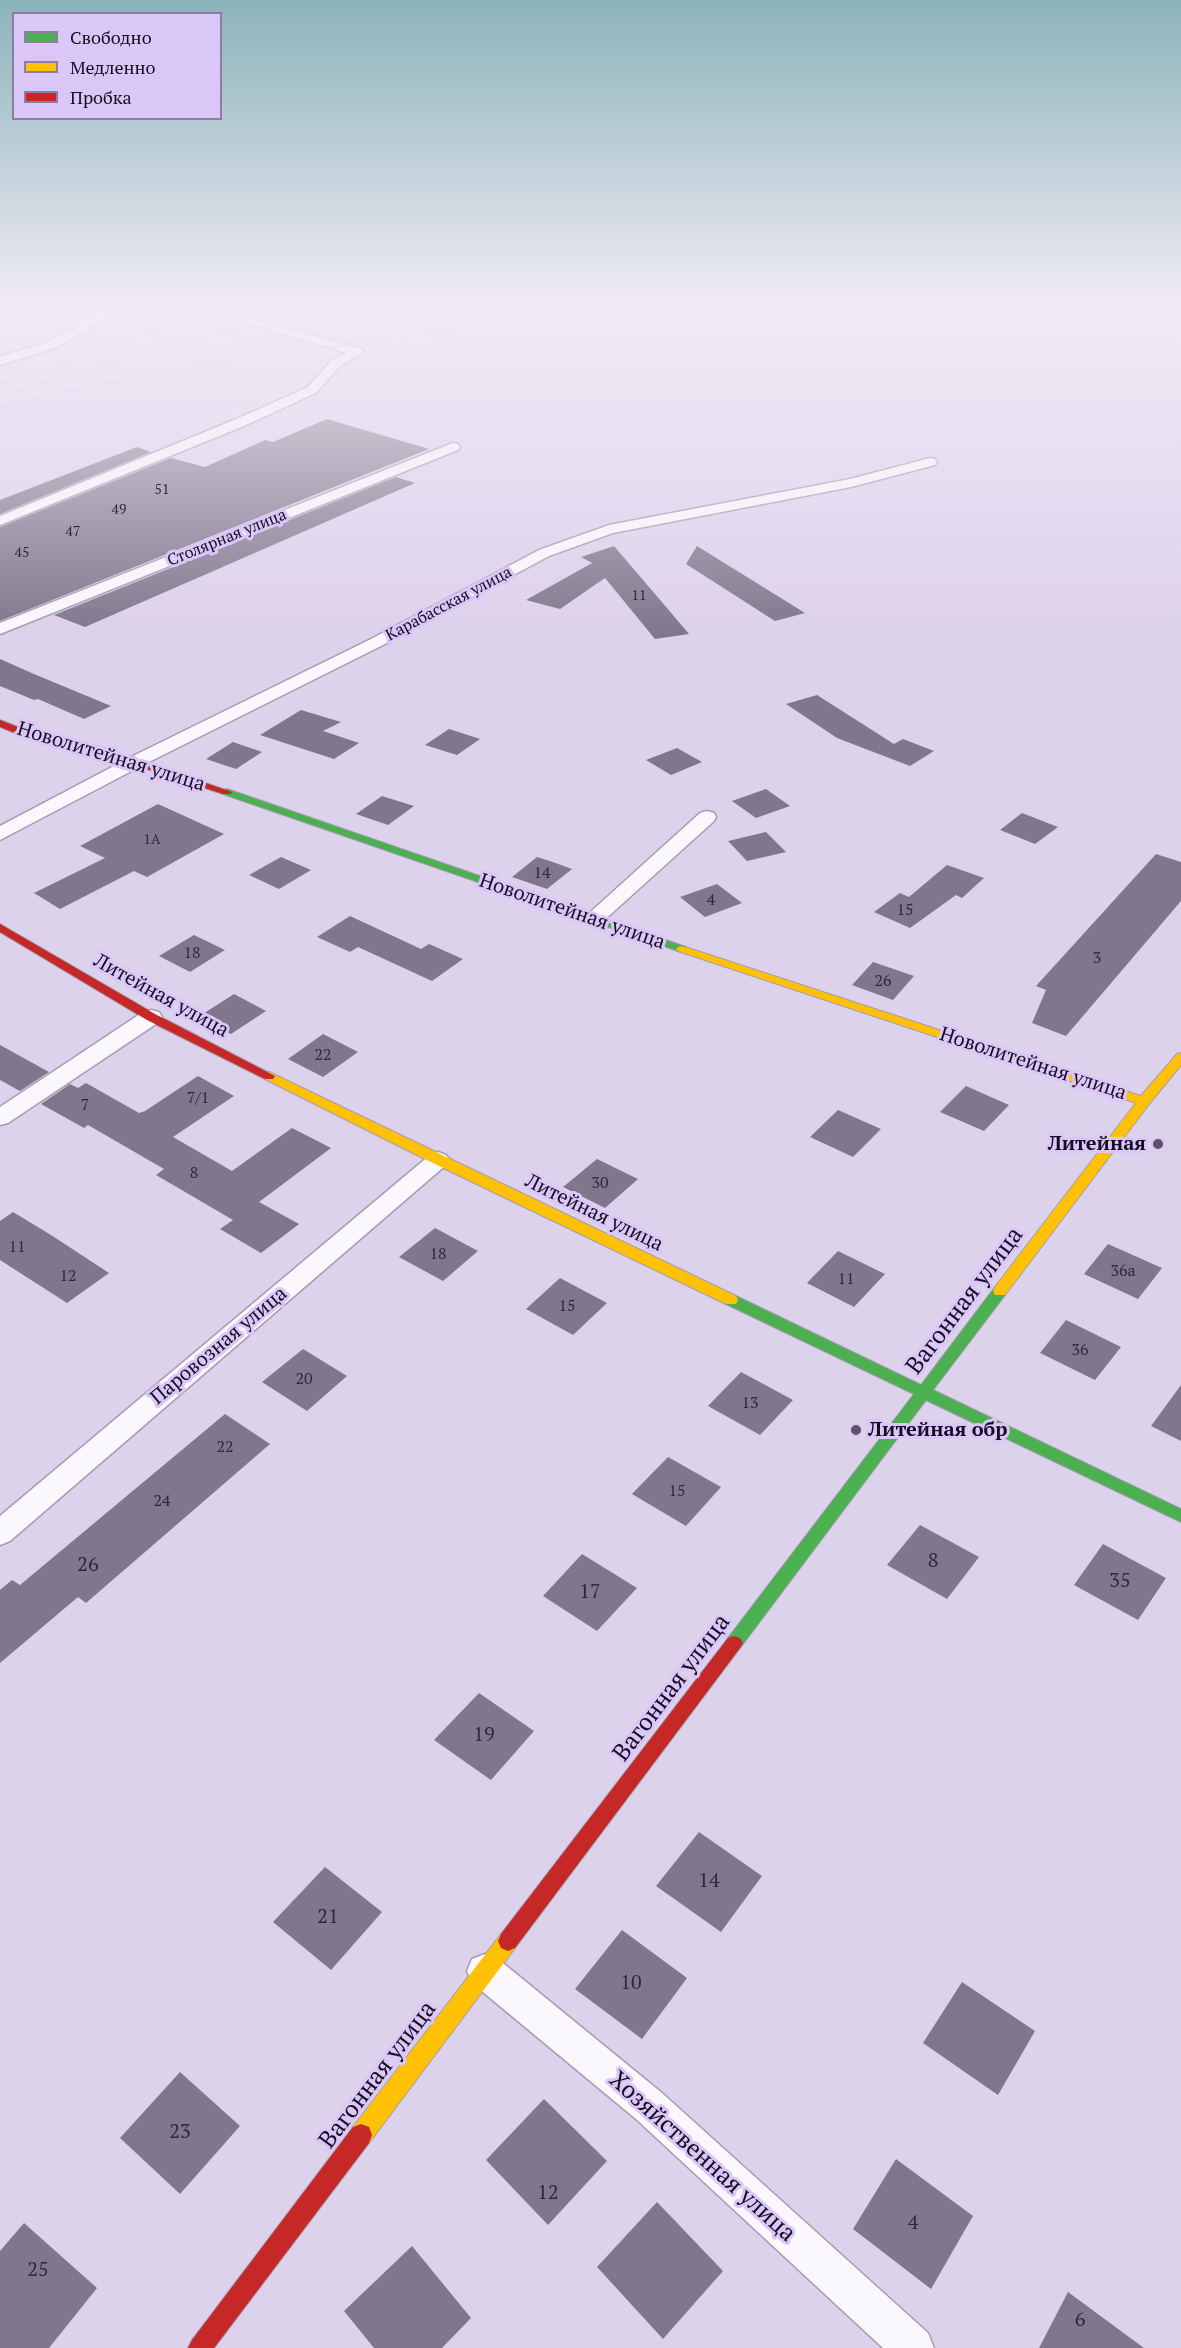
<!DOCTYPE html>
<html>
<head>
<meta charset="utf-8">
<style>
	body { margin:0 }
	#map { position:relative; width:1181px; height:2348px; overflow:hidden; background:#ddd2ec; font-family:"PT Serif",serif }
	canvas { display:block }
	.legend { position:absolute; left:12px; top:12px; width:210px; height:108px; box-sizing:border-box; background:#dbc7f7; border:2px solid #8d7da2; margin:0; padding:8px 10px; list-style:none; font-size:18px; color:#170d22 }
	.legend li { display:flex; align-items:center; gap:12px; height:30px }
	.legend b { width:30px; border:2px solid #8d7da2 }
</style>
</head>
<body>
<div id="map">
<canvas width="1181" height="2348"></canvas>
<ul class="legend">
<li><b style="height:8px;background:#4caf50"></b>Свободно</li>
<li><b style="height:8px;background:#ffc107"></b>Медленно</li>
<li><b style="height:8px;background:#c62828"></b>Пробка</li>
</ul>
</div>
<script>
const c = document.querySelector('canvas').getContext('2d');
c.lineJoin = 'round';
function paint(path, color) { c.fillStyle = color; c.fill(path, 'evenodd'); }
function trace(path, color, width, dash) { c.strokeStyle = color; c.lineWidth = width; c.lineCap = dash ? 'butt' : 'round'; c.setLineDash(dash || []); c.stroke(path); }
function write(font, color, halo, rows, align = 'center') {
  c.font = font + ' "PT Serif",serif'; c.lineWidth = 6; c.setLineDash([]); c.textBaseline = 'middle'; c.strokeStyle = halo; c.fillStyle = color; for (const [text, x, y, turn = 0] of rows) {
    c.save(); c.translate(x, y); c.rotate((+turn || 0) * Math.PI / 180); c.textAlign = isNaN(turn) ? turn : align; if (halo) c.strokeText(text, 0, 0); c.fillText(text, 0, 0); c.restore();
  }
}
paint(new Path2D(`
	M327 419 429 449 0 621V527L171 458 205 467 265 440 273 442Z
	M137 447 151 452 0 514V500Z
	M396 477 415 483 85 627 54 615Z
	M614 546 661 601 689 634 655 639 605 578 560 609 526 600 592 563 581 557Z
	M697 546 805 613 775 621 686 564Z
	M0 659 34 674 111 706 84 719 38 699 34 700 0 686Z
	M817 695 894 744 903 739 934 751 910 766 837 738 786 704Z
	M301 710 341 722 323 731 359 743 334 759 260 735Z
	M449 729 480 739 457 755 425 745Z
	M233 742 262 752 236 769 206 759Z
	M677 748 702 762 671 775 646 760Z
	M766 789 790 806 756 818 732 801Z
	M382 796 414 806 388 825 356 814Z
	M158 804 224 834 147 877 134 871 60 909 34 893 105 858 80 846Z
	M1022 813 1058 827 1035 844 1000 830Z
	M766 832 786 852 747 861 728 841Z
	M1156 854 1181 862V901L1066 1036 1032 1023 1046 990 1036 986Z
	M281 857 311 870 279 889 249 875Z
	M537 857 550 861 572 869 547 889 512 877Z
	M947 865 984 878 962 898 956 895 910 928 874 912 900 893 909 897Z
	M717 884 742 903 705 917 680 897Z
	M350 916 421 949 429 944 463 959 432 981 358 947 350 952 317 937Z
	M194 935 225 950 190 972 159 956Z
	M873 962 914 976 893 1000 852 985Z
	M234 994 266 1011 231 1034 198 1017Z
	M323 1034 358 1052 323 1077 288 1059Z
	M0 1045 49 1072 20 1091 0 1080Z
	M198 1076 234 1096 173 1137 232 1171 292 1128 331 1148 259 1202 299 1224 261 1253 220 1229 233 1220 156 1175 164 1169 88 1125 84 1128 41 1104 70 1084 78 1088 86 1083 139 1113 145 1111Z
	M966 1086 1009 1105 984 1131 940 1112Z
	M838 1110 881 1129 853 1157 810 1137Z
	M597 1159 638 1179 605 1208 563 1187Z
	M13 1212 51 1235 109 1273 67 1303 0 1260V1221Z
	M435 1228 478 1251 443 1281 399 1257Z
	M1108 1244 1162 1268 1138 1299 1084 1274Z
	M838 1251 885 1274 854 1307 807 1283Z
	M560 1278 607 1303 573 1335 526 1309Z
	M1066 1320 1121 1347 1095 1380 1040 1353Z
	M303 1349 347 1376 307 1411 262 1382Z
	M741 1372 793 1400 760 1435 708 1406Z
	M1181 1385V1441L1151 1426Z
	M225 1414 270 1444 86 1603 78 1597 0 1663V1590L12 1580 20 1585Z
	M668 1457 721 1487 686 1526 632 1494Z
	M920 1525 979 1557 947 1599 887 1565Z
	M1103 1544 1166 1578 1138 1620 1074 1585Z
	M582 1554 637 1588 597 1631 543 1596Z
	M479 1693 534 1731 491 1780 434 1740Z
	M699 1832 762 1876 721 1932 656 1886Z
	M325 1867 382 1912 331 1970 273 1922Z
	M622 1930 687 1978 642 2039 575 1989Z
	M962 1982 1035 2031 998 2095 923 2043Z
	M180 2072 240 2126 180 2194 120 2138Z
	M544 2099 607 2161 548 2225 486 2160Z
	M896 2159 973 2216 931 2289 853 2229Z
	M657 2202 723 2271 663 2339 597 2267Z
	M24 2223 97 2288 49 2348H0V2251Z
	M412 2246 471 2318 442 2348H374L344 2311Z
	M1068 2292 1144 2348H1039Z`), '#80778c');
const street = new Path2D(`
	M115 305H129L55 348 0 365V357L47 342Z
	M185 305H203L362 349 364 352 339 367 316 393 244 426 0 525V516L234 420 308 387 331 361 347 353Z
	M453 443 458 444 460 447 458 450 0 634V623Z
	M930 458 935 459 937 462 935 465 851 487 613 533 549 556 383 645 143 765 0 840V826L131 757 371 639 539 550 609 525 850 479Z
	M707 811 714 813 716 817 714 821 600 924H586L583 920 586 916 700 813Z
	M151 1010 159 1012 162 1017 159 1022 8 1123 0 1125V1107L143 1012Z
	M438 1152 446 1155 450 1160 446 1165 10 1541 0 1545V1516L430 1155Z
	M485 1954 498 1959 662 2093 928 2333 934 2348H883L636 2119 472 1983 467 1971 472 1959Z`);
const fast = new Path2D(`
	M227 789 686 947 688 949 682 952 678 951 223 794V790Z
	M1000 1286 1005 1287 1007 1291 1005 1295 933 1390 1181 1509V1522L926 1400 740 1648 734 1650 728 1648 725 1643 728 1638 914 1394 726 1304 724 1300 726 1296H736L921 1385 995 1287Z`);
const slow = new Path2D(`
	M682 946 1141 1096 1177 1054 1181 1053V1065L1149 1104 1005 1295H995L993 1291 995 1287 1136 1103 678 951 676 949 678 947Z
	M269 1072 736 1296 738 1300 736 1304H726L433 1163 265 1079 263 1076 265 1073Z
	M508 1931 515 1934 518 1941 515 1948 369 2143 361 2146 353 2143 350 2135 353 2127 501 1934Z`);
const jam = new Path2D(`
	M0 720 38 735 97 746 232 792 231 794H223L91 751 32 740 0 727Z
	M0 924 155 1014 275 1076 273 1079H265L147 1020 0 932Z
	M734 1636 740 1638 743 1643 740 1648 515 1948 508 1951 501 1948 498 1941 501 1934 728 1638Z
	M361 2124 369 2127 372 2135 369 2143 214 2348H188L192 2340 353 2127Z`);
trace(street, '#a59cb1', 3);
trace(fast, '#a59cb1', 2);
trace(slow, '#a59cb1', 2);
trace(jam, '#a59cb1', 2);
paint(street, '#faf8fc');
paint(fast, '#4caf50');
paint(slow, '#ffc107');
paint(jam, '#c62828');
trace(new Path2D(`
	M14 383 235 305
	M0 384 22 376
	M0 396C135 356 269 319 410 305
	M0 408C234 347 478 332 717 305`), '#cecad2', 2);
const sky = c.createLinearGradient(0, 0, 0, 634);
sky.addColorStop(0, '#8bb3b9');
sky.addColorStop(0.48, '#f0ebf6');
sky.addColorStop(1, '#f0ebf600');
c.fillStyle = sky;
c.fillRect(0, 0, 1181, 634);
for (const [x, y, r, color] of [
	[1158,1144,6,"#5c5269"],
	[856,1430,6,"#5c5269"]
]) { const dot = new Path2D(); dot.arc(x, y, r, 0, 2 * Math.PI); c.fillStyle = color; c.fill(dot); trace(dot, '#dbc7f7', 2); }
write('14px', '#31283c', null, [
	["51",162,490],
	["49",119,510],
	["47",73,532],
	["45",22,553],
	["11",639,596],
	["1А",152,840]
]);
write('16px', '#170d22', '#dbc7f7', [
	["Столярная улица",227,538,-22],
	["Карабасская улица",449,604,-28]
]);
write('16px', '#31283c', null, [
	["14",542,873],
	["4",711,900],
	["15",905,910],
	["18",192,953],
	["3",1097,958],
	["26",883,981],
	["22",323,1055],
	["7/1",198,1098],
	["7",85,1105],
	["8",194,1173],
	["30",600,1183],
	["11",17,1247],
	["18",438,1254],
	["36а",1123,1271],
	["12",68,1276],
	["11",846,1279],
	["15",567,1306],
	["36",1080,1350],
	["20",304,1379],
	["13",750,1403],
	["22",225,1447],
	["15",677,1491],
	["24",162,1501]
]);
write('20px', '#170d22', '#dbc7f7', [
	["Новолитейная улица",111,757,17],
	["Новолитейная улица",572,912,19],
	["Литейная улица",161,996,29],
	["Новолитейная улица",1033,1064,18],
	["Литейная улица",594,1213,26],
	["Паровозная улица",219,1346,-40]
]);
write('bold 20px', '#170d22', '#dbc7f7', [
	["Литейная",1146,1144],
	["Литейная обр",868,1430,"left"]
], 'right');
write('20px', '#31283c', null, [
	["8",933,1561],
	["26",88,1565],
	["35",1120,1581],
	["17",590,1592],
	["19",484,1735],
	["14",709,1881],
	["21",328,1917],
	["10",631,1983],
	["23",180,2132],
	["12",548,2193],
	["4",913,2223],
	["25",38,2270],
	["6",1080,2320]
]);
write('24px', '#170d22', '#dbc7f7', [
	["Вагонная улица",965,1301,-53],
	["Вагонная улица",672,1688,-53],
	["Вагонная улица",378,2075,-53],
	["Хозяйственная улица",702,2157,42]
]);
</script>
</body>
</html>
